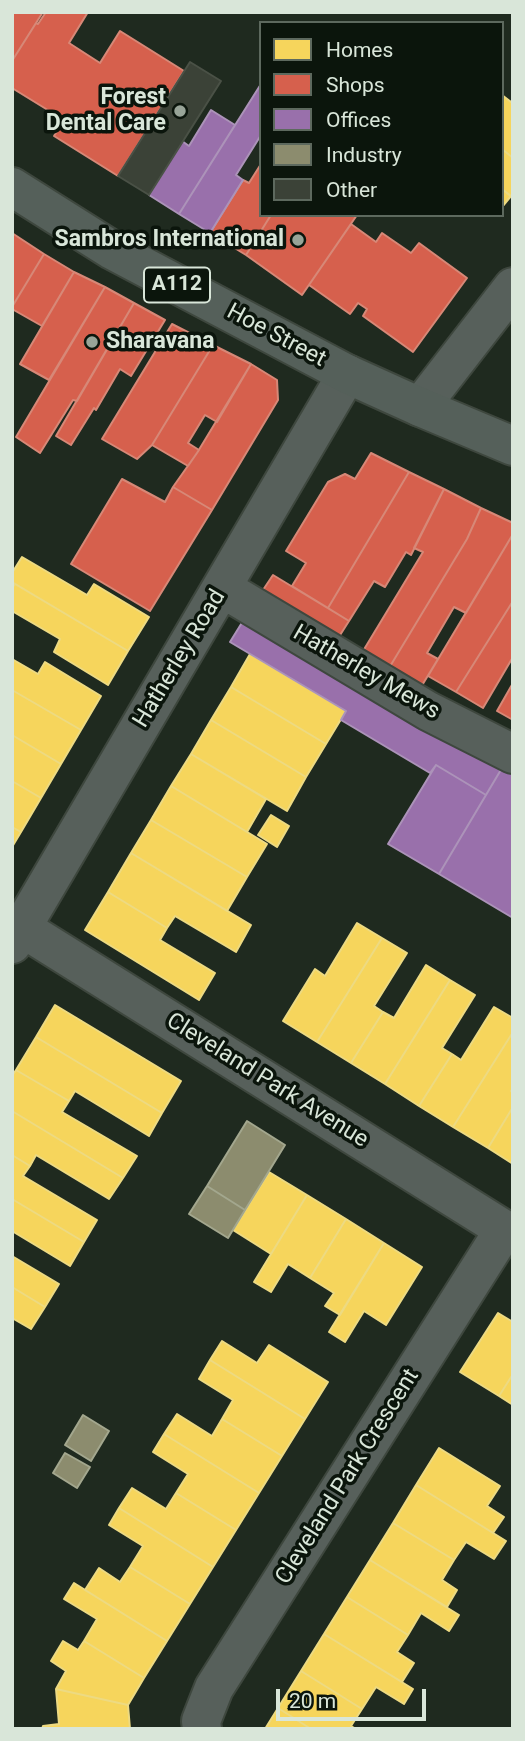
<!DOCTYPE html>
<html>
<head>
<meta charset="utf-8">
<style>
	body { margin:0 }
	#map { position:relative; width:525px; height:1741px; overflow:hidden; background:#1f2a1f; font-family:Roboto,sans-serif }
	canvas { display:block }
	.frame { position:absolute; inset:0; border:14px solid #d9e6d9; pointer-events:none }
	.legend { position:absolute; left:259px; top:21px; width:245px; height:196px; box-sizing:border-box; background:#0b150c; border:2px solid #5d695e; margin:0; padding:9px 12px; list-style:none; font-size:21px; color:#d9e6d9 }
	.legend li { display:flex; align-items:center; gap:14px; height:35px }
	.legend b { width:35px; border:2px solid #5d695e }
	.scale { position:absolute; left:276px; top:1689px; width:150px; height:32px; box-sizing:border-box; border:4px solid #d9e6d9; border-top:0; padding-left:9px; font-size:21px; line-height:24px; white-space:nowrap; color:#d9e6d9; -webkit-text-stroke:5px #0b150c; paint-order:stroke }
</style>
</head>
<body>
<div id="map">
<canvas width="525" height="1741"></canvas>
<div class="frame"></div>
<ul class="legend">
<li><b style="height:19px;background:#f6d55c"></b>Homes</li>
<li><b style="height:19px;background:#d6604d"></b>Shops</li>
<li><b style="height:19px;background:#9970ab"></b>Offices</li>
<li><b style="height:19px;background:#8c8c6e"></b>Industry</li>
<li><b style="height:19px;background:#3b4237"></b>Other</li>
</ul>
<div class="scale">20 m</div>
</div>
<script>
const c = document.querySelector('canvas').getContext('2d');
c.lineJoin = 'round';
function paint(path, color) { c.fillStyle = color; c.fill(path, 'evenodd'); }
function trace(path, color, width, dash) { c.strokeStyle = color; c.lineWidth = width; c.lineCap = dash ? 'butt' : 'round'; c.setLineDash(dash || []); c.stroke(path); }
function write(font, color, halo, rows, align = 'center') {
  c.font = font + ' Roboto,sans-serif'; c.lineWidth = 7; c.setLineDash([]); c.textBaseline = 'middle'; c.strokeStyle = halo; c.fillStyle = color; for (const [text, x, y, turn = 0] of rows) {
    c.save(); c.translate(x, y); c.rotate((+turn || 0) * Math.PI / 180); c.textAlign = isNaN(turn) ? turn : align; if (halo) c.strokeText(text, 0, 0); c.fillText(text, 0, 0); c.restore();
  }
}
const homes = new Path2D(`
	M502 95 511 102 513 99V158L502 149Z
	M502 149 513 158V198L502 189Z
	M502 189 511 196 502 207Z
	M22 557 87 595 94 584 149 617 128 651 12 582V573Z
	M15 584 128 651 108 685 54 652 60 639 12 611V588Z
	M250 654 346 711 326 744 231 687Z
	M12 659 38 674 45 662 101 696 81 730 12 690Z
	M231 687 326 744 306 777 211 720Z
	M12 690 81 730 61 764 12 735Z
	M211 720 306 777 287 811 191 754Z
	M12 735 61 764 41 798 12 781Z
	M191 754 266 799 247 832 171 786Z
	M12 781 41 798 21 832 12 827Z
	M171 786 267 844 247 877 151 820Z
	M271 815 289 826 277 847 258 835Z
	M151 820 247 877 227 911 131 853Z
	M12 827 21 832 12 847Z
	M131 853 251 925 236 952 175 916 167 928 108 892Z
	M108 892 167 928 160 940 215 973 199 1000 85 930Z
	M357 923 382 938 317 1042 283 1021 315 969 325 976Z
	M382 938 407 953 374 1006 383 1012 351 1063 317 1042Z
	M426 965 450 980 385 1084 351 1063 383 1012 394 1018Z
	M450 980 475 995 442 1048 452 1054 419 1106 385 1084Z
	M55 1005 181 1081 162 1113 36 1037Z
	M494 1007 513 1018V1032L453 1127 419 1106 452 1054 461 1060Z
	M513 1032V1088L511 1091 513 1092V1107L488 1148 453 1127Z
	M36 1037 162 1113 149 1136 75 1091 69 1101 16 1070Z
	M16 1070 69 1101 62 1112 137 1156 123 1178 12 1111V1076Z
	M513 1107V1164L488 1148Z
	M12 1111 123 1178 109 1199 36 1155 30 1166 12 1155Z
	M12 1155 30 1166 23 1176 97 1220 84 1242 12 1199Z
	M269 1172 307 1195 271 1254 233 1230Z
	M307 1195 346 1219 310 1278 288 1264 271 1292 254 1282Z
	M12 1199 84 1242 70 1266 12 1231Z
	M346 1219 384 1243 340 1315 325 1306 334 1293 310 1278Z
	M384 1243 422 1267 386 1325 364 1311 345 1342 329 1332Z
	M12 1256 59 1284 45 1307 12 1287Z
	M12 1287 45 1307 31 1329 12 1318Z
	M498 1313 513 1322V1374L499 1396 460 1372Z
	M222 1341 257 1363 269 1345 328 1382 305 1419 210 1360Z
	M210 1360 305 1419 282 1456 222 1419 233 1400 199 1379Z
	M513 1374V1405L499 1396Z
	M177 1414 212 1436 222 1419 282 1456 259 1493 164 1434Z
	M164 1434 259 1493 236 1530 176 1493 188 1474 153 1452Z
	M439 1448 500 1486 487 1506 504 1517 493 1533 416 1485Z
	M416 1485 506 1541 494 1559 466 1542 454 1560 393 1523Z
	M132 1488 166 1509 176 1493 236 1530 213 1567 119 1508Z
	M119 1508 213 1567 190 1604 130 1567 143 1546 109 1525Z
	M393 1523 454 1560 442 1580 457 1590 447 1607 370 1560Z
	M370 1560 459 1615 449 1631 421 1613 408 1635 347 1597Z
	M130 1567 190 1604 167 1641 85 1590 99 1568 120 1582Z
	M74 1583 167 1641 144 1678 84 1641 97 1619 64 1599Z
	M347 1597 408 1635 397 1652 414 1663 402 1682 324 1634Z
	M324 1634 413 1689 404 1704 376 1687 362 1709 301 1671Z
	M63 1641 78 1650 84 1641 144 1678 128 1705 56 1689 66 1671 51 1661Z
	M301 1671 362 1709 351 1726 356 1729H311L278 1708Z
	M56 1689 128 1705 130 1729H42L43 1726 59 1724Z
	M278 1708 311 1729H265Z`);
paint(homes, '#f6d55c');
trace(homes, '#edda82', 2);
const shops = new Path2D(`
	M12 12H43L12 61Z
	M46 12H88L69 43 100 63 120 31 184 71 118 176 54 136 64 120 12 88V61L36 23 38 24Z
	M261 164V215H271L246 255 210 233 243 180 249 183Z
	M271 215H357L302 295 246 255Z
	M351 224 376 242 382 233 411 253 419 243 467 278 413 352 363 316 367 309 358 303 350 314 309 285Z
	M12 233 44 254 12 307Z
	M44 254 74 272 42 326 12 309V307Z
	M74 272 105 287 49 380 20 364Z
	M105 287 134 303 77 401 73 400 40 453 16 437Z
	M134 303 165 320 131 376 120 369 96 410 94 408 71 445 56 436Z
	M172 324 213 345 152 445 137 459 102 439Z
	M213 345 251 364 217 422 205 415 188 443 199 450 188 466 152 445Z
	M251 364 277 380 278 400 212 510 173 487 197 453Z
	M371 453 409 472 328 608 292 586 306 563 286 551 328 482 345 474 355 479Z
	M409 472 444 489 411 555 406 552 385 587 374 581 349 621 328 608Z
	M122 479 165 502 173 487 212 510 150 611 71 564Z
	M444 489 481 508 467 539 386 673 360 656 423 552 414 548Z
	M481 508 513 523V534L466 613 454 607 427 653 438 659 418 692 386 673 467 539Z
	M513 534V601L456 692 428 676Z
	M273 575 349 621 335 643 259 596Z
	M513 601V657L483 708 456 692Z
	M513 683V720L497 711Z`);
paint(shops, '#d6604d');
trace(shops, '#d78877', 2);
const offices = new Path2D(`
	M261 84V135L236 175 243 180 210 233 179 214Z
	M211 110 235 125 179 214 149 195 182 141 189 146Z
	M243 621 502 768 486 795 436 765 430 773 341 720 346 711 230 642Z
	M436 765 486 795 439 874 388 844Z
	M502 768 513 774V918L439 874Z`);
paint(offices, '#9970ab');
trace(offices, '#ac93b9', 2);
const industry = new Path2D(`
	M247 1121 285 1145 245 1210 207 1186Z
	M207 1186 245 1210 228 1238 189 1214Z
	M83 1415 109 1431 91 1461 65 1445Z
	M65 1453 90 1467 77 1488 53 1473Z`);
paint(industry, '#8c8c6e');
trace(industry, '#a3a78e', 2);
const building = new Path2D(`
	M190 62 221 81 149 195 118 176Z`);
paint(building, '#3b4237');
trace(building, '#4a5146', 2);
const street = new Path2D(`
	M420 407 513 287
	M222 588 428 711 513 754
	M22 928 513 1235
	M12 944 347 374
	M202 1729 201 1721 214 1688 504 1230`);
const primary = new Path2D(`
	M12 187 112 250 347 374 420 407 513 446`);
trace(street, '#3e473e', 42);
trace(primary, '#3e473e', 42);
trace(street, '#57605b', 38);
trace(primary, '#55605a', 38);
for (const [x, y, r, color] of [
	[180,111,7,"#98a498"],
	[298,240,7,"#98a498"],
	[92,342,7,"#98a498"]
]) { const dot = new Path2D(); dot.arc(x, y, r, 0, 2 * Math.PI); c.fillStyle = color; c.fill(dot); trace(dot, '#0b150c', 2.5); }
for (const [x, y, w] of [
	[177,285,66]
]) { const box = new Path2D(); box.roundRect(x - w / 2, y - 17.5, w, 35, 5); c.fillStyle = '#0b150c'; c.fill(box); trace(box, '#d9e6d9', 2); }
write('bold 21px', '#d9e6d9', null, [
	["A112",177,285]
]);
write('bold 23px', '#d9e6d9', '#0b150c', [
	["Forest",166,98],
	["Dental Care",166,124],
	["Sambros International",284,240],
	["Sharavana",106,342,"left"]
], 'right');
write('23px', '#d9e6d9', '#0b150c', [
	["Hoe Street",276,336,28],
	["Hatherley Road",180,659,-59],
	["Hatherley Mews",366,673,30],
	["Cleveland Park Avenue",267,1081,32],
	["Cleveland Park Crescent",348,1477,-58]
]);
</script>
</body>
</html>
